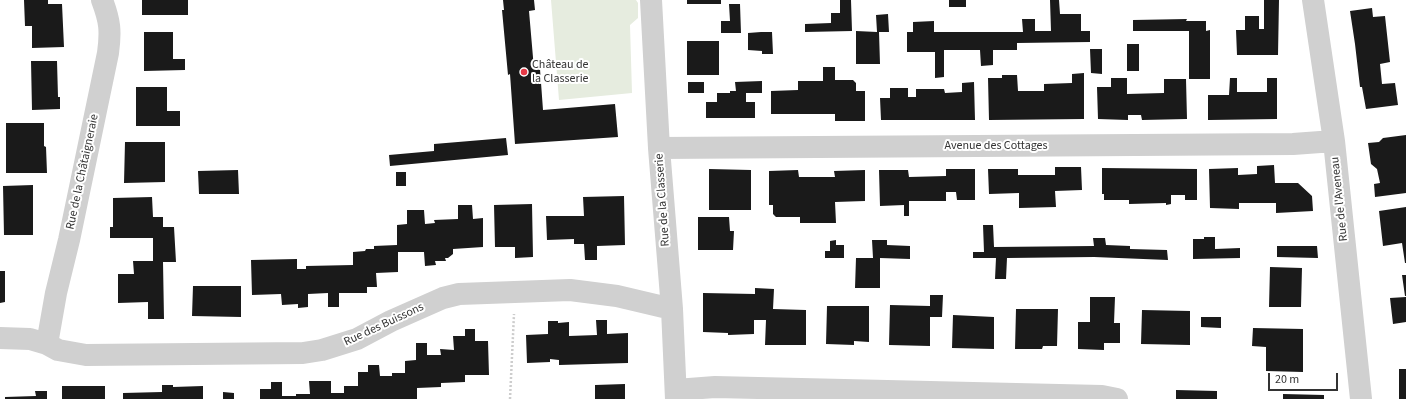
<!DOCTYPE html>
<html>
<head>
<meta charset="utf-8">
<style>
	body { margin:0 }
	#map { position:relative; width:1406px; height:399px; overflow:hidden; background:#fff; font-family:"Source Sans 3",sans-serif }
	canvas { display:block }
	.scale { position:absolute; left:1268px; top:373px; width:70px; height:18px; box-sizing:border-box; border:2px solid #333; border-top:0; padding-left:5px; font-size:12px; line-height:14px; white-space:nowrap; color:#333; -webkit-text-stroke:3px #fff; paint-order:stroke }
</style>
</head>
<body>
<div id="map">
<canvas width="1406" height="399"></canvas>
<div class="scale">20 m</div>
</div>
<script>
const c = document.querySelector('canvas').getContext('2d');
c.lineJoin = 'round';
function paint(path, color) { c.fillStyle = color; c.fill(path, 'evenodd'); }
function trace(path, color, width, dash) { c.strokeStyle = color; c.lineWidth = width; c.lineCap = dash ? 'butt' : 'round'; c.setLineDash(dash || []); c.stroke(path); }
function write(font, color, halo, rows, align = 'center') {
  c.font = font + ' "Source Sans 3",sans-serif'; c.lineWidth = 4; c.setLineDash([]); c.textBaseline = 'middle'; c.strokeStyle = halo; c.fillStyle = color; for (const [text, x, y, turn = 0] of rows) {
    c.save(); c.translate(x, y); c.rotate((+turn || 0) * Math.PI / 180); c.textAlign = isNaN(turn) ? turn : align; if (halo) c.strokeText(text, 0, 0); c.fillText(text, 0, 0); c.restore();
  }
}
paint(new Path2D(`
	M551 0H636L638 3V18L630 25 632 93 559 100Z`), '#e6ecdf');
paint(new Path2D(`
	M24 0H48V4H62L64 47 32 48V26H25Z
	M142 0H188V15H142Z
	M503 0H534L535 10 529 11 534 69H540L543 110 615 104 618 137 515 144 510 74 508 75 502 10H504Z
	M687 0H721V4H687Z
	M840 0H851L852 31 805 32V24L831 23V13H840Z
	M949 0H966V7H949Z
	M1050 0H1059L1060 14H1081V31H1090V42L1017 43V50H993V65L981 66 980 50H944V77L935 78V52H907V32H913V22L934 21V32H1023L1022 19H1035V31H1051Z
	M1264 0H1279L1278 55H1237L1236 30H1245V16H1259V29H1264Z
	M729 4H740L741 33H721V21H730Z
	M1372 8 1373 17 1385 16 1390 62 1380 64 1382 84 1395 83 1398 105 1366 109 1362 87H1360L1355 44 1350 11Z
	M888 14 889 32H879L880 64H856V31L877 32 876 15Z
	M1187 19 1186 21H1206V31L1210 30V79H1189V31H1133V20Z
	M144 32H173V59H185V70L144 71Z
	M761 32H772L773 54H762V51L748 50V33Z
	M687 41H719V75H687Z
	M1127 44H1139V71H1127Z
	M1090 49H1102V74L1091 73Z
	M31 61H57L58 97H60V109L32 110Z
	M823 67H835V80H853L856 83V91H865V121H835V114H771V91L798 90V81H823Z
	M1084 73V119L989 120 988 78H1002V75H1017L1018 91H1044V84L1072 83V74Z
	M1111 78H1127V94L1164 93V79H1186L1187 119 1142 120 1141 115H1128V120L1098 119 1097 87H1111Z
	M1230 78H1237V92H1267V78H1277V119L1208 120V95H1229Z
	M762 81V93H746V102H755V118H706V102H717V93H730V91H736L735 82Z
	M688 82H704V93H688Z
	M974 82 975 120H881L880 98H890V88H908V97H916V89H944L945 93 962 92V83Z
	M136 87H167V111H180V126H136Z
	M6 123H44V146L46 147 47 173H6Z
	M1406 135V193L1375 197 1374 184 1380 183 1377 169 1371 164 1368 143 1379 142 1383 138Z
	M506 138 508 155 390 166 389 155 434 151V144Z
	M125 142H165V182L124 183Z
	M1274 165 1275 183H1298L1312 196 1313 211 1276 213V203H1239V209L1210 208 1209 169 1238 168V175L1257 174V166Z
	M1055 167H1081L1082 190 1055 191 1056 207 1019 208V193L989 194 988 169H1018V175H1055Z
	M1102 168 1197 169V200H1185V195H1171V204L1166 205V203L1129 204V200H1104V194H1102Z
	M709 169 751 170V210H709Z
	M946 169H975V200H957L956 192H946V201H909V216H904V205L880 206 879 170H908L909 177 946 176Z
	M238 170 239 194H199L198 171Z
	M798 170 799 177H835L834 171 865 170V201L835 202 836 223H800V217H776L773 214V205H769V171Z
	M396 172H406V186H396Z
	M33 185V235H4L3 186Z
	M624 196 625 245 597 246V260H585L584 244H574V239L547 240 546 216H584L583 197Z
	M152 197 153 217H163V227H174L176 262H163L164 319H148V302L118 303V274H134L133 261H153V238H110V227H113V198Z
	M532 204 533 257 515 258V247H495L494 205Z
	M458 205H472L473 219 483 218V247L453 249V254L448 258H445L446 261H435L436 265 425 266 424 252H398V272L376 273 377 287H367V293H339V307H328V293L308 294V307L298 308V304L282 305 281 294 252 295 251 260 297 259V269H306V266L353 265V252L365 251 366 249H374V246L397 245V225L407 224V210H424L425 224 435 223 434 220 458 219Z
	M1406 207V263H1405L1402 243 1383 246 1379 211Z
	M698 217H729L730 231H734L733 250H698Z
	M983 225H993L994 247 1094 246 1093 238H1105L1106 245 1130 246V249L1167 250 1168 260 1094 257 1007 258 1006 279H995L996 258H973V252H984Z
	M1204 237H1215V249L1240 248V258L1193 259V239H1204Z
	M836 240V245H844V258H825V251H830V241Z
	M872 240H887V245L910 246V259L880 258V288H855L856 258H873Z
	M1277 246H1317L1318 258 1277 257Z
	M1270 267 1302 268 1301 307H1269Z
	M0 271H5V302L0 303Z
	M1402 275H1406V296H1405Z
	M193 286H241V317L192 316Z
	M755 288 774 289 773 309 806 310V345H765L766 320H754V334L728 335V333L703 332V293L755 294Z
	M930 295H943L942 317H930V346L889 345 890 305 930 306Z
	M1090 297H1115L1114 323H1120V343H1104V350L1078 349V322H1090Z
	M1406 297V322L1393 324 1390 298Z
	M827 306H869V342L854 341V345L826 344Z
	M1016 309H1058L1057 346H1043L1042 349H1015Z
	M1142 310 1190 311V345L1141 344Z
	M953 315 994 317V349L952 348Z
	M1201 317H1221V328L1201 327Z
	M596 320H607V334L628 333V363L559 365V360L550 359V362L527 363 526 335 548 334V321H558V323L569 322V336L597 335Z
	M1253 328 1303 329V372L1266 371V347L1252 346Z
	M465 329H475V341H488L489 375H465V382L441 383V387L417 388V399H260V389H271V382H282V396H296V394H310L309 381H331V393H344V386H358V372H368V365H379L380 376H392V373H405V361L416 360V343H427V355H441L440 349 454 350 453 336H465Z
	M1399 369H1406V399H1399Z
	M625 384V399H595V385Z
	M162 385H173V387L203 386V399H123V393L162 392Z
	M62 386H105V399H62Z
	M1176 390 1217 391V399H1176Z
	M35 391H47V399H5V397L36 396Z
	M223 392 234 393V399H223Z
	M1283 394 1324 395V399H1283Z`), '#1a1a1a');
trace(new Path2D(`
	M510 399 514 314`), '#cdcdcd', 2.5, [2, 2]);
trace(new Path2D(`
	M651 0 659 148 672 309 676 399
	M1313 0 1334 141 1361 399
	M659 148 1293 144 1334 141
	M0 338 30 339 47 344 58 350 86 355 303 353 322 350 357 339 391 321 443 298 459 294 570 290 617 296 672 309
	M47 344 56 293 69 240 108 53C111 31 110 21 102 0
	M676 390 715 387 1102 396 1117 399`), '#d0d0d0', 22);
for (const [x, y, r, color] of [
	[524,72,4,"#e63946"]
]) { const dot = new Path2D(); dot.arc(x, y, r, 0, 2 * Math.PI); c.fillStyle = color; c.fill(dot); trace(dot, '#fff', 1.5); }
write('12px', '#333', '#fff', [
	["Château de",532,65],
	["la Classerie",532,79]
], 'left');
write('12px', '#333', '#fff', [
	["Avenue des Cottages",996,146],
	["Rue de la Châtaigneraie",83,172,-78],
	["Rue de l'Aveneau",1340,199,-96],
	["Rue de la Classerie",663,200,-94],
	["Rue des Buissons",384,325,-25]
]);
</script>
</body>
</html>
